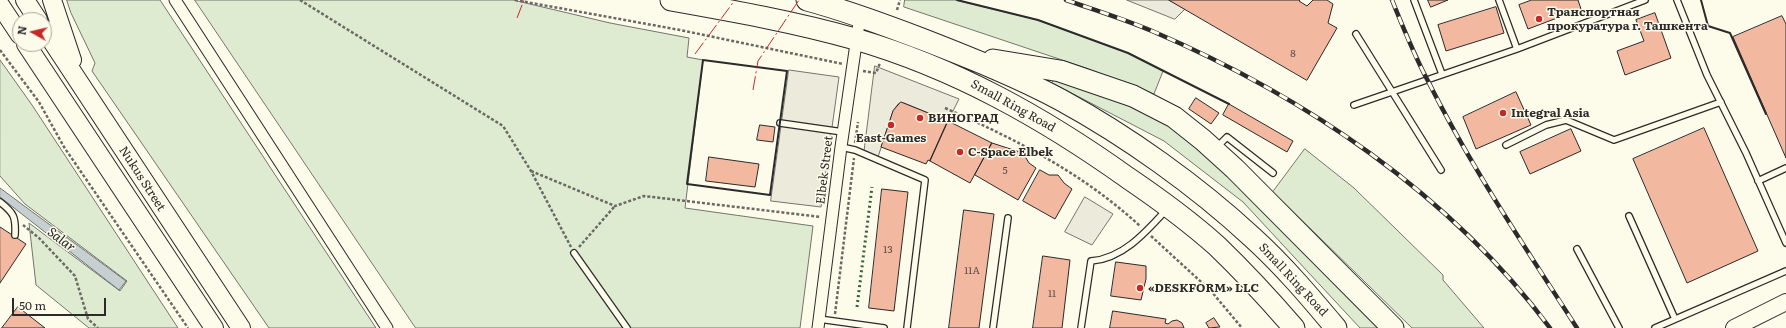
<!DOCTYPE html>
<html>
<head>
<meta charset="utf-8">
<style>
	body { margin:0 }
	#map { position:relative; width:1786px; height:328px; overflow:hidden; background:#fdfbea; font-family:Literata,serif }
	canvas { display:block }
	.north { position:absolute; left:12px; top:12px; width:40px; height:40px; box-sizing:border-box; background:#fdfbea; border:1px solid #a9a89e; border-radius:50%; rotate:278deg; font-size:11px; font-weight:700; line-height:16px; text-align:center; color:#2b2b2b }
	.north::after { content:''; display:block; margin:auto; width:14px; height:18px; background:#c62828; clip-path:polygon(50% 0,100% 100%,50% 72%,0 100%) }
	.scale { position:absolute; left:12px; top:298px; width:94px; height:18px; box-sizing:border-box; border:2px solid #2b2b2b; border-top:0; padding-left:5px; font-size:12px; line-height:14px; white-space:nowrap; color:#2b2b2b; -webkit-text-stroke:3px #fdfbea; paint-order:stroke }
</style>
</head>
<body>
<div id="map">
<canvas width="1786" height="328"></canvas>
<div class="north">N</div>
<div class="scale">50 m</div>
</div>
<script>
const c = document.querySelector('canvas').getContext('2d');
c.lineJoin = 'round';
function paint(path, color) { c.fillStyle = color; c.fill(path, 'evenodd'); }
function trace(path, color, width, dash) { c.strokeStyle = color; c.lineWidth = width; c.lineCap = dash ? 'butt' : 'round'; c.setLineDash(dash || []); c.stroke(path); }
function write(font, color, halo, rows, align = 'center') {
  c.font = font + ' Literata,serif'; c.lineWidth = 3; c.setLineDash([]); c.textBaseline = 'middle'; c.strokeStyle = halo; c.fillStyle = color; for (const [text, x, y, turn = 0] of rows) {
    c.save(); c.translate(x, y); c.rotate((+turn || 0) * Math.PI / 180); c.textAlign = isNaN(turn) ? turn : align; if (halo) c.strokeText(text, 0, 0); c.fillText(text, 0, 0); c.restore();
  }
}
const green = new Path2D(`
	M67 0H160L376 328H269L92 71 95 63 71 13Z
	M195 0H513L610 23 689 38 687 57 703 60 685 208 813 226 800 328H416Z
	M905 0H955L1038 20 1128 53 1163 71 1154 94 1086 68 904 7Z
	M0 60 32 105 178 328H89L36 285 29 223 120 291 127 281 25 204 0 176Z
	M1056 77 1105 94 1186 134 1379 328H1360L1243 202 1164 141 1052 83Z
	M1305 149 1354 188 1443 275V280L1484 328H1412L1273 192Z`);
paint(green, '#deebd1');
trace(green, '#74746e', 1);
const parking = new Path2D(`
	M1127 0H1169L1185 9 1175 19Z
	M875 66 959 99 948 121 904 103 898 104 893 111 877 160 864 154Z
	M789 70 839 77 821 207 771 201Z
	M1085 197 1113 214 1092 245 1065 232Z`);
paint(parking, '#eceadb');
trace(parking, '#74746e', 1);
const water = new Path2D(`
	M0 188 126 281 119 290 0 197Z`);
paint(water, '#c7d0d0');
trace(water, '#74746e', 1);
const building = new Path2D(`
	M1169 0H1300L1299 1 1307 6 1313 0H1327L1333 4 1328 23 1337 28 1307 80Z
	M1428 0H1448L1431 7Z
	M1532 0H1578L1581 9 1528 29 1519 5Z
	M1496 7 1504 33 1446 51 1438 25Z
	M1655 13 1671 58 1625 75 1617 51 1644 41 1636 20Z
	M1782 16 1786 24V158L1733 37Z
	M1516 92 1531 125 1476 149 1463 117Z
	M1196 98 1219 113 1211 124 1189 109Z
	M901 102 948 121 930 161 928 160 926 164 881 147 893 111Z
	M1229 104 1293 141 1287 152 1223 115Z
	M948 121 992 143 970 183 930 161Z
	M760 125 775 127 773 142 757 140Z
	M1704 128 1758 251 1687 283 1633 159Z
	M1571 129 1581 151 1530 174 1520 152Z
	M992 143 1023 153 1029 163 1036 168 1018 200 975 175Z
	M709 157 759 164 755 187 706 181Z
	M1040 170 1049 175H1058L1064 183 1072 189 1055 219 1023 201Z
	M882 189 908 192 894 311 869 308Z
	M964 210 994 214 979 328H949Z
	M0 227 26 244 0 283Z
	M1043 256 1070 260 1062 328H1033Z
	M1116 262 1146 266V279L1141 300 1111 296Z
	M18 307 45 328H2Z
	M1113 311 1166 319 1165 323 1168 324 1172 321 1177 320 1182 323 1184 328H1110Z
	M1214 318 1220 327 1209 328 1206 323Z`);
paint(building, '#f2b8a0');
trace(building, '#2b2b2b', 1);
const lane = new Path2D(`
	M1414 0 1442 74
	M1499 0 1517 49
	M1677 0 1707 75 1746 153 1786 243
	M1356 34 1441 170
	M1354 105 1517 49 1645 0
	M780 123 843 132
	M1506 145 1546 125 1566 120 1614 140 1721 102
	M841 147 855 150 925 180 907 328
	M1217 147 1227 137 1273 173
	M1758 181 1786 168
	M0 202C14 213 16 217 15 235
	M1629 216 1675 319
	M1577 249 1619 328
	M574 253 627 328
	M819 319 884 328
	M993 328 1008 218
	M1081 328 1091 261C1123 259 1147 231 1167 209
	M1655 328 1786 271`);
const street = new Path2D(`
	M175 0 387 328
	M818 328 841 147 860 16`);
const secondary = new Path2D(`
	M1734 328 1786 302`);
const primary = new Path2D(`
	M25 0 38 20
	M52 0 72 60
	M0 5 20 35
	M44 29 241 328
	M26 44 214 328`);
const highway = new Path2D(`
	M671 0C733 11 795 22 855 39 955 68 1044 118 1128 178 1159 199 1189 221 1217 246 1244 272 1269 299 1294 328
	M807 0C848 11 888 26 927 41 973 59 1018 77 1061 100 1127 136 1197 186 1252 237 1283 265 1310 297 1336 328
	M993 60 1060 71 1133 96 1174 117 1203 140 1235 169 1393 328`);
trace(lane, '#2b2b2b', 8);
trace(street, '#2b2b2b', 13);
trace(secondary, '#2b2b2b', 18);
trace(primary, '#2b2b2b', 20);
trace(highway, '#2b2b2b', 23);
trace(new Path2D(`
	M300 0 503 126 531 171 571 247
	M515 0 680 30 843 64
	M897 10 900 0
	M0 50 39 102 64 147 188 328
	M863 71 876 73 880 63
	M945 108C1017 140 1081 172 1140 226
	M855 143 858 122
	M531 171 615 206 644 196 821 217
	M23 225 39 238 75 276 88 319 98 328
	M1151 236 1211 291 1242 328
	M579 247 615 206
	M835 314 854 158`), '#6a6964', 2.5, [3, 2]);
trace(lane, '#fdfbea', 5.5);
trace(street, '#fdfbea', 11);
trace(secondary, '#fdfbea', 16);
trace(primary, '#fdfbea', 18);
trace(highway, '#fdfbea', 21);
const rail = new Path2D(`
	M1066 0C1095 10 1124 19 1152 31 1304 96 1450 194 1550 328
	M1392 0C1403 27 1414 55 1428 81 1471 167 1525 247 1577 328`);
trace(rail, '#2b2b2b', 4.5);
trace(rail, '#fdfbea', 3, [9]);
trace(new Path2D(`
	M857 307 872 187`), '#34623c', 3, [2, 3]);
trace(new Path2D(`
	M957 0 1038 20 1128 53 1229 104
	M1701 0 1708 26 1730 33 1766 114
	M703 60 787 71 770 195 687 184Z`), '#2b2b2b', 2);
trace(new Path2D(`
	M517 18 524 0
	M695 54 735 0
	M753 90 758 61 799 0`), '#c62828', 1, [14, 3, 2, 3]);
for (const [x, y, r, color] of [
	[1539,19,4,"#c62828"],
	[1503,113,4,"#c62828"],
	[920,118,4,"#c62828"],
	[891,125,4,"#c62828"],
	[960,152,4,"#c62828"],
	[1140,288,4,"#c62828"]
]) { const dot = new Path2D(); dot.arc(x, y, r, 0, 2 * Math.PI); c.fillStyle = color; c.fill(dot); trace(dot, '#fdfbea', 1.5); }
write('10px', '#5d4e48', null, [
	["8",1293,54],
	["5",1005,171],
	["13",888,250],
	["11A",972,271],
	["11",1052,294]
]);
write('bold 12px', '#2b2b2b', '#fdfbea', [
	["Транспортная",1547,12],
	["прокуратура г. Ташкента",1547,26],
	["Integral Asia",1511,113],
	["ВИНОГРАД",928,118],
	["East-Games",891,138,"center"],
	["C-Space Elbek",968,152],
	["«DESKFORM» LLC",1148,288]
], 'left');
write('12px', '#2b2b2b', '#fdfbea', [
	["Small Ring Road",1013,106,29],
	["Elbek Street",825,170,-83],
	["Nukus Street",142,179,57],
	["Small Ring Road",1293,280,47]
]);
write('italic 13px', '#2b2b2b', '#fdfbea', [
	["Salar",61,240,37]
]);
</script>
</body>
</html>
